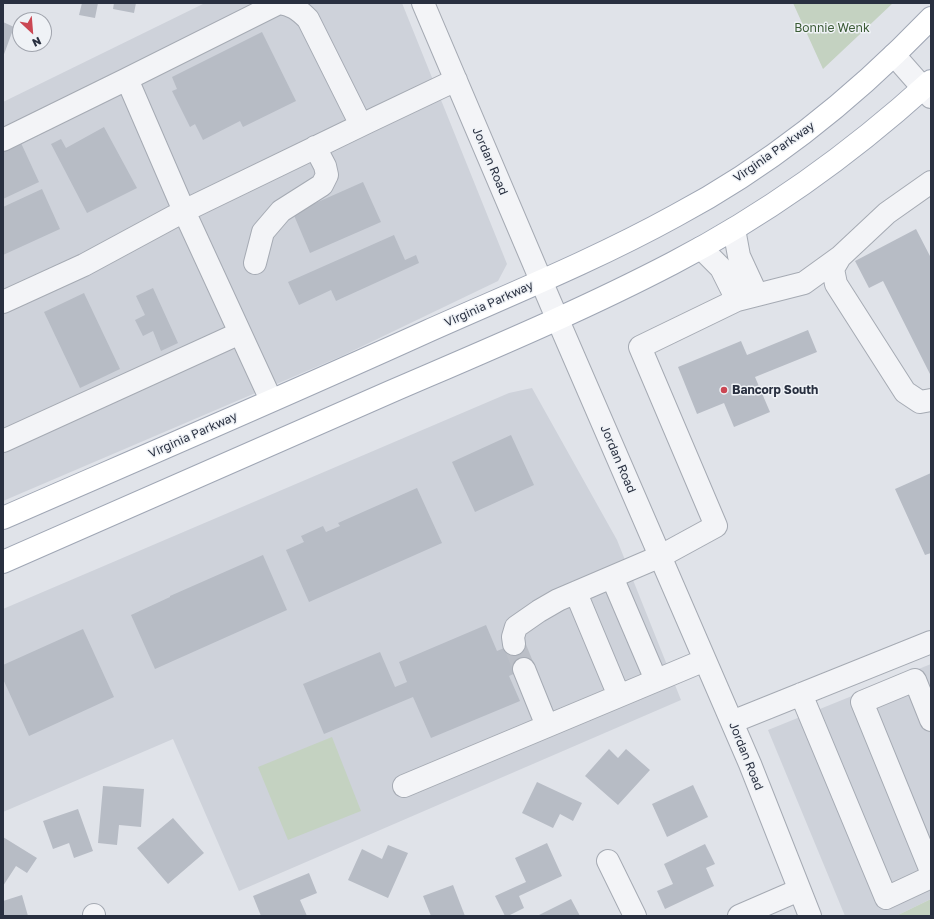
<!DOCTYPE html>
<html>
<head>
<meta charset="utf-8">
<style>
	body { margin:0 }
	#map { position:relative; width:934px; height:919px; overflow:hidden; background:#e0e3e9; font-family:"Golos Text",sans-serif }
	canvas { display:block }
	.frame { position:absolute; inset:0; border:4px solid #293040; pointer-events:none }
	.north { position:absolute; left:12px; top:12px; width:40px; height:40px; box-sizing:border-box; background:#eff2f6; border:1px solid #a0a4ad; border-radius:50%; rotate:154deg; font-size:11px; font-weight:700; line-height:16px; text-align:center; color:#293040 }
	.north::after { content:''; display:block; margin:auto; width:14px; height:18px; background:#cb4753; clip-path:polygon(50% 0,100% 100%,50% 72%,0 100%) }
</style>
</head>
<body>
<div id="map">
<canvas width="934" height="919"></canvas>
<div class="frame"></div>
<div class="north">N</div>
</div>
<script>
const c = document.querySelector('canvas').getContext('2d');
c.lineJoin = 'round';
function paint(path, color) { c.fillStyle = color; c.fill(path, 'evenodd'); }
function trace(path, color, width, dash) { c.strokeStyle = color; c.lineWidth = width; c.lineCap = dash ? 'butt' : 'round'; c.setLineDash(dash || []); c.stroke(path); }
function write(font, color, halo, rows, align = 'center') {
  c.font = font + ' "Golos Text",sans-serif'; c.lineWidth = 3; c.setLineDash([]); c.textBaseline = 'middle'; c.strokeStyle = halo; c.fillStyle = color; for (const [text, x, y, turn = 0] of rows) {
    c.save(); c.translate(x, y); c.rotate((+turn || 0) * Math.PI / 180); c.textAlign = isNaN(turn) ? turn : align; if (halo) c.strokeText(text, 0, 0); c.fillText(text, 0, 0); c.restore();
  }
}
paint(new Path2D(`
	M205 3H402L507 264 498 281 342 356 3 501V102Z
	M532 388 617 540 681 700 239 891 173 739 3 812V609L509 393Z
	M931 664V899L896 916H845L768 730Z`), '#ced2da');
paint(new Path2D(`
	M793 3H893L823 69Z
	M332 737 361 811 288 840 258 767Z
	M931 899V916H896Z`), '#c4d2c1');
paint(new Path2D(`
	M82 3H98L95 18 79 15Z
	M114 3H136L134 13 113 9Z
	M3 22 14 27 3 57Z
	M262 32 296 101 243 127 240 121 203 140 195 124 190 127 172 91 177 89 172 77Z
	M104 127 137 188 87 213 51 144 61 139 66 148Z
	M21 143 39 182 3 199V152Z
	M363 182 381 222 310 253 293 213Z
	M42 189 60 229 3 255V207Z
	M916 229 931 258V376L883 281 869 288 855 261Z
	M394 235 405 260 416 255 419 263 336 301 331 290 299 305 288 282Z
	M153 288 178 343 161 351 153 331 143 336 135 320 145 315 136 296Z
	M84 293 120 369 80 388 44 312Z
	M808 330 817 352 755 377 770 412 734 427 724 403 697 414 678 367 741 341 747 355Z
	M511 435 534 485 475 512 452 462Z
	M931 473V553L925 555 895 489Z
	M417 488 442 543 309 602 286 550 304 542 301 536 323 526 326 532 340 526 338 523Z
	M263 555 287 610 155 669 131 615 170 597V596Z
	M486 625 497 651 521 641 531 666 509 676 520 701 431 738 413 697 324 734 303 684 380 652 395 687 407 682 399 662Z
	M83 629 114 697 29 736 3 679V665Z
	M609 749 618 758 626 749 650 770 618 805 585 776Z
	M537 782 582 803 573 821 560 814 553 828 522 813Z
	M693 785 708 817 667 837 652 804Z
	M103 786 144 789 141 827 119 825 117 845 98 843Z
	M78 809 93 851 74 858 69 843 53 849 43 821Z
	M173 818 204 853 168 884 137 848Z
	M3 837 37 858 27 873 16 866 3 886Z
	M547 843 562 876 519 896 524 908 508 916H505L495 896 526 882 515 858Z
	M705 844 715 864 706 868 714 886 665 909 657 891 673 884 664 864Z
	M388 845 408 853 388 898 348 880 362 849 382 859Z
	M309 873 317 893 300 900 307 916H261L253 896Z
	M453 885 465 916H431L423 896Z
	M22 895 28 916H3V901Z
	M571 899 580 916H537Z`), '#b7bcc5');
trace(new Path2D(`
	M514 644 524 669`), '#bbbfc7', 22, [22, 11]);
const minor = new Path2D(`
	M423 3 551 304 750 764 810 916
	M894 55 931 97
	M361 125 308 19C298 9 292 5 279 3L127 79 184 211C274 167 365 123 456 80
	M3 140 127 79
	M931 182 887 213 840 257 833 269 836 284 905 392 920 402 931 400
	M734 229 739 256 757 295
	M701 248 721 268 737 300
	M255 263 263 232 281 211 322 185 327 175 325 166 315 147
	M3 302 84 265 184 211 271 400
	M3 441 240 333
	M612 577 656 680
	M576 593 619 696
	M514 644 513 637 516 627 539 611 558 600 661 556 716 526 640 347 737 300 804 283 840 257
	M524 669 547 726
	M801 694 886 898 931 877
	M931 720 915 680 862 702 931 871
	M732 722 931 642
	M404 786 705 660
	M608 861 635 916
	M94 915V916
	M739 916 799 890`);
const major = new Path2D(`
	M3 518C145 456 287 395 428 331 511 294 595 260 675 216 771 165 856 96 931 18
	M3 562C132 506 261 448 390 392 485 351 581 311 673 263 767 214 853 152 931 81`);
trace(minor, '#a5aab3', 24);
trace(major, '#9fa6b4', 24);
trace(minor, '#f3f4f7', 22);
trace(major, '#fff', 22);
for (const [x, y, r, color] of [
	[724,390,4,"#cb4753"]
]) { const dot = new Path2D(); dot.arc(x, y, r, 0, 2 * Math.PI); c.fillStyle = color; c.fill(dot); trace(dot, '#eff2f6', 1.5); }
write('12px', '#3b5b36', '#eff2f6', [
	["Bonnie Wenk",832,28]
]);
write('12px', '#293040', '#eff2f6', [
	["Virginia Parkway",774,152,-35],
	["Jordan Road",490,161,67],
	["Virginia Parkway",489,304,-24],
	["Virginia Parkway",193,435,-24],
	["Jordan Road",618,459,67],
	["Jordan Road",746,756,68]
]);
write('bold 12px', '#293040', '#eff2f6', [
	["Bancorp South",732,390]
], 'left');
</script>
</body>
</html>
